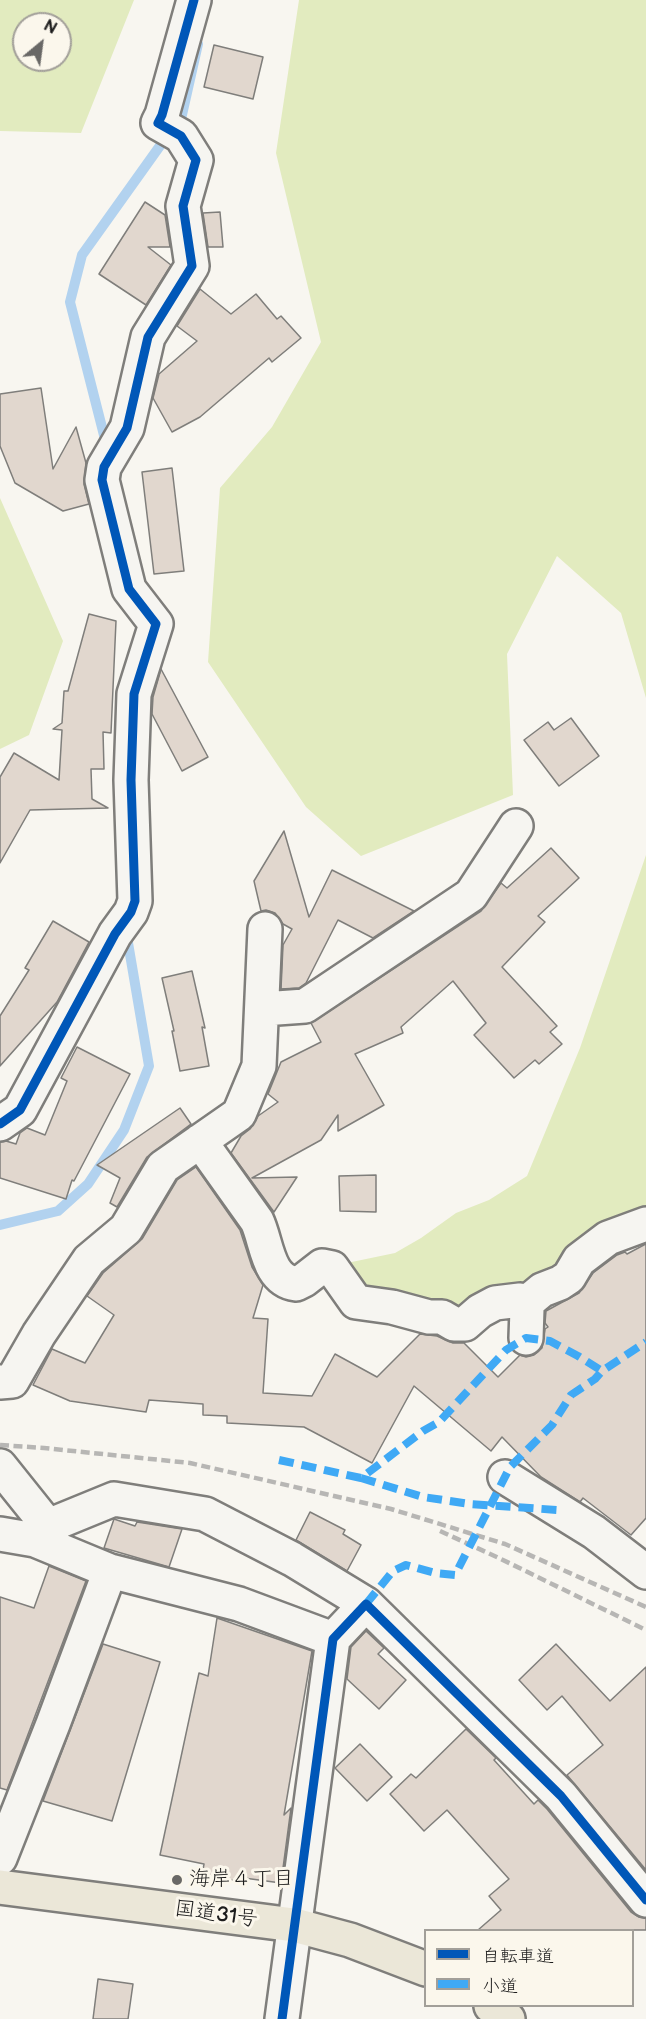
<!DOCTYPE html>
<html>
<head>
<meta charset="utf-8">
<style>
	body { margin:0 }
	#map { position:relative; width:646px; height:2019px; overflow:hidden; background:#f8f6f0; font-family:"Balsamiq Sans","Klee One",sans-serif }
	canvas { display:block }
	.legend { position:absolute; left:424px; top:1929px; width:210px; height:78px; box-sizing:border-box; background:#fbf7ec; border:2px solid #a29f99; margin:0; padding:8px 10px; list-style:none; font-size:18px; color:#1c1c1c }
	.legend li { display:flex; align-items:center; gap:12px; height:30px }
	.legend b { width:30px; border:2px solid #a29f99 }
	.north { position:absolute; left:12px; top:12px; width:60px; height:60px; box-sizing:border-box; background:#fbf7ec; border:2px solid #a29f99; border-radius:50%; rotate:29deg; font-size:16px; font-weight:700; line-height:24px; text-align:center; color:#1c1c1c }
	.north::after { content:''; display:block; margin:auto; width:21px; height:27px; background:#696866; clip-path:polygon(50% 0,100% 100%,50% 72%,0 100%) }
</style>
</head>
<body>
<div id="map">
<canvas width="646" height="2019"></canvas>
<ul class="legend">
<li><b style="height:8px;background:#0057b8"></b>自転車道</li>
<li><b style="height:8px;background:#3fa9f5"></b>小道</li>
</ul>
<div class="north">N</div>
</div>
<script>
const c = document.querySelector('canvas').getContext('2d');
c.lineJoin = 'round';
function paint(path, color) { c.fillStyle = color; c.fill(path, 'evenodd'); }
function trace(path, color, width, dash) { c.strokeStyle = color; c.lineWidth = width; c.lineCap = dash ? 'butt' : 'round'; c.setLineDash(dash || []); c.stroke(path); }
function write(font, color, halo, rows, align = 'center') {
  c.font = font + ' "Balsamiq Sans","Klee One",sans-serif'; c.lineWidth = 6; c.setLineDash([]); c.textBaseline = 'middle'; c.strokeStyle = halo; c.fillStyle = color; for (const [text, x, y, turn = 0] of rows) {
    c.save(); c.translate(x, y); c.rotate((+turn || 0) * Math.PI / 180); c.textAlign = isNaN(turn) ? turn : align; if (halo) c.strokeText(text, 0, 0); c.fillText(text, 0, 0); c.restore();
  }
}
paint(new Path2D(`
	M0 0H134L81 133 0 131ZM24 24H60V60H24Z
	M299 0H646V698L621 613 557 556 507 654 513 795 361 856 306 807 208 662 220 488 272 427 321 342 276 153Z
	M0 498 63 641 29 735 0 749Z
	M646 855V1213L560 1277 464 1309 366 1299 342 1264 395 1253 421 1238 456 1213 489 1200 527 1176 580 1048Z`), '#e2ebbf');
trace(new Path2D(`
	M107 447 70 302 82 255 182 115 198 44
	M0 1225 58 1211 88 1184 124 1130 149 1066 126 931`), '#b2d2ef', 10);
const building = new Path2D(`
	M214 45 263 57 253 99 204 87Z
	M145 202 165 215 170 247H148L171 265 146 305 99 274Z
	M220 212 223 247H208L203 213Z
	M200 289 231 314 256 294 277 319 281 316 301 338 272 362 269 358 200 417 172 432 153 398 159 374 197 341 177 326Z
	M41 388 53 469 76 427 86 463 84 484 89 504 63 511 15 483 0 446V394Z
	M172 468 184 571 154 574 142 472Z
	M89 614 116 621 111 733 103 732 104 769H91L92 799 108 808 30 810 0 863V777L14 753 59 780 62 730 53 729 62 723 64 691H68Z
	M161 669 208 757 182 771 152 714 153 697Z
	M571 718 599 756 559 786 524 740 548 722 554 730Z
	M284 831 309 917 332 870 414 911 373 938 338 920 306 983 299 988 281 989 283 945 292 929 283 924 275 913 266 910 261 911 254 881Z
	M551 848 579 878 538 916 545 922 502 967 557 1026 550 1032 562 1044 539 1064 535 1060 514 1078 474 1035 486 1023 453 981 401 1027 403 1033 355 1054 384 1105 338 1131V1115L321 1140 252 1178 297 1177 274 1212 231 1153 241 1136 250 1129 258 1116 278 1102 268 1094 281 1062 321 1042 311 1023 481 911 501 883 507 888Z
	M53 921 89 942 57 1002 0 1066V1016L29 970 25 968Z
	M192 971 205 1028 202 1027 209 1066 180 1071 172 1031H174L162 978Z
	M77 1047 130 1074 74 1181 72 1180 66 1199 0 1178V1142L6 1141 16 1144 20 1133 27 1128 45 1135 67 1081 61 1078Z
	M180 1108 191 1124 147 1157 117 1207 110 1203 120 1178 97 1165Z
	M196 1167 240 1230 252 1267 263 1285 253 1318 268 1319 263 1393 312 1396 335 1354 377 1377 420 1334 437 1336 453 1343H464L498 1377 520 1355 526 1357 534 1355 542 1348 545 1329 548 1327 545 1323 546 1311 579 1293 593 1273 617 1255 625 1252 627 1254 646 1244V1518L631 1535 583 1498 580 1502 541 1477 502 1437 491 1451 414 1386 372 1463 304 1427 227 1423V1416L203 1415V1404L149 1400 146 1412 70 1401 33 1385 52 1349 85 1363 114 1315 87 1296 103 1273 142 1239 177 1180Z
	M376 1175V1212L340 1211 339 1176Z
	M310 1512 345 1530 343 1534 361 1545 347 1571 296 1540Z
	M114 1519 135 1526 137 1522 182 1529 169 1567 104 1548Z
	M49 1566 86 1581 7 1790 0 1788V1597L34 1608Z
	M217 1618 312 1651 284 1815 291 1808 281 1883 244 1878 243 1882 202 1875 204 1864 160 1855 199 1673 208 1676Z
	M366 1631 384 1648 378 1654 406 1680 379 1709 347 1679 351 1647Z
	M103 1644 160 1662 112 1821 43 1801Z
	M556 1644 610 1701 646 1667V1870L567 1775 603 1745 562 1696 547 1710 519 1680Z
	M466 1729 496 1758 494 1760 534 1804 538 1800 547 1809 631 1912 639 1917 646 1918V1930H478L501 1910 489 1896 509 1879 447 1810 424 1831 390 1794 411 1774 416 1778Z
	M360 1744 392 1777 367 1801 335 1768Z
	M98 1979 133 1984 128 2019H93Z`);
paint(building, '#e1d7ce');
trace(building, '#7f7e7b', 1.5);
const minor = new Path2D(`
	M263 1009 305 1006 471 895 516 826
	M0 1124 20 1110 115 934 131 912 135 901 131 780 134 694 156 624 129 589 102 480 104 467 127 428 148 337 192 266 183 206 196 160 181 136 158 123 162 115 194 0
	M200 1141 257 1221C267 1242 267 1280 296 1284L304 1280 322 1266 332 1268 356 1302 392 1307 429 1317H442L454 1324H465L480 1311 495 1303 520 1300 527 1309 526 1338
	M524 1305 542 1290 560 1283 569 1277 579 1260 608 1238 646 1224
	M0 1382 12 1381 39 1334 89 1260 126 1229 163 1167 239 1114 259 1066 265 929
	M0 1466 48 1526
	M505 1477 594 1532 646 1572
	M0 1534 35 1540 110 1571 239 1604 333 1639
	M35 1540 48 1526 114 1499 205 1514 292 1559 366 1604
	M0 1858 53 1724 110 1571
	M282 2019 333 1639 366 1604 561 1796 646 1900`);
const highway = new Path2D(`
	M0 1887 294 1925 350 1940 426 1969
	M491 2006 508 2019`);
trace(minor, '#7f7e7b', 38);
trace(highway, '#7f7e7b', 38);
trace(minor, '#f6f5f1', 33);
trace(highway, '#ebe7d8', 33);
trace(new Path2D(`
	M0 1445 44 1448 190 1463 391 1509 505 1544 646 1607
	M440 1531 501 1559 646 1630`), '#b7b6b4', 4.5, [9, 4.5]);
trace(new Path2D(`
	M279 1460 361 1478 423 1431 439 1422 506 1350 526 1338 550 1341 578 1356 602 1371
	M361 1478 423 1497 470 1504 558 1510
	M366 1604 393 1571 406 1565 435 1573 455 1575 510 1467 552 1425 571 1395 595 1379 602 1371 646 1342`), '#3fa9f5', 8, [15, 8]);
trace(new Path2D(`
	M0 1124 20 1110 115 934 131 912 135 901 131 780 134 694 156 624 129 589 102 480 104 467 127 428 148 337 192 266 183 206 196 160 181 136 158 123 162 115 194 0
	M282 2019 333 1639 366 1604 561 1796 646 1900`), '#0057b8', 9);
for (const [x, y, r, color] of [
	[177,1880,6,"#696866"]
]) { const dot = new Path2D(); dot.arc(x, y, r, 0, 2 * Math.PI); c.fillStyle = color; c.fill(dot); trace(dot, '#fbf7ec', 2); }
write('21px', '#1c1c1c', '#fbf7ec', [
	["海岸４丁目",189,1880]
], 'left');
write('21px', '#1c1c1c', '#fbf7ec', [
	["国道31号",216,1915,8]
]);
</script>
</body>
</html>
